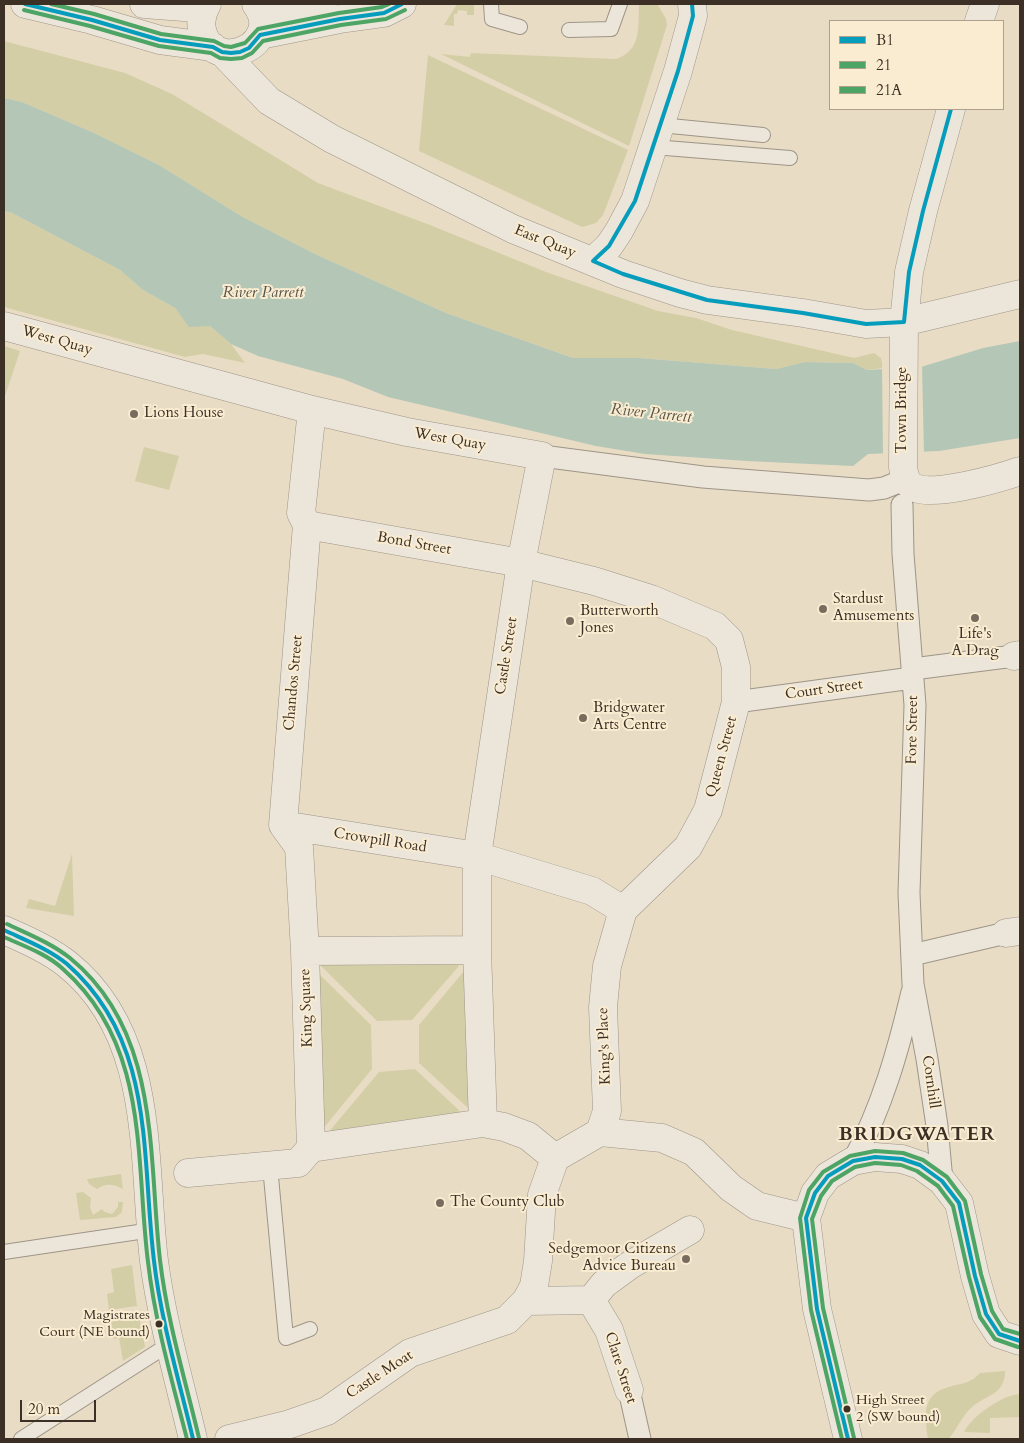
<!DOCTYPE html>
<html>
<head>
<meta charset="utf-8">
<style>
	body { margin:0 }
	#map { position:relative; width:1024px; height:1443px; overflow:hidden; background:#e9dcc5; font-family:Cardo,serif }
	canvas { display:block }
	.frame { position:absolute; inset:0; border:5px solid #3b2f26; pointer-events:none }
	.legend { position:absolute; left:829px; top:20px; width:175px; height:90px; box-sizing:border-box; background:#faecd0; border:1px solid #aea08c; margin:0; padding:6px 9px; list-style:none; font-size:15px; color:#3b2f26 }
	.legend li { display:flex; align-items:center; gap:10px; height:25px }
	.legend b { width:25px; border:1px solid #aea08c }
	.scale { position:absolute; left:20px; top:1400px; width:76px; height:22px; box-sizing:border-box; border:2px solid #3b2f26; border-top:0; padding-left:6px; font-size:15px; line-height:18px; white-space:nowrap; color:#3b2f26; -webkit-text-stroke:4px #faecd0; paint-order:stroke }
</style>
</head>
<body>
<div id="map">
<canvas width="1024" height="1443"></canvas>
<div class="frame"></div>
<ul class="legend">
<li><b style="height:6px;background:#069dbd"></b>B1</li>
<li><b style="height:6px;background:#4ca465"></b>21</li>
<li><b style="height:6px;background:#4ca465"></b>21A</li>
</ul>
<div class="scale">20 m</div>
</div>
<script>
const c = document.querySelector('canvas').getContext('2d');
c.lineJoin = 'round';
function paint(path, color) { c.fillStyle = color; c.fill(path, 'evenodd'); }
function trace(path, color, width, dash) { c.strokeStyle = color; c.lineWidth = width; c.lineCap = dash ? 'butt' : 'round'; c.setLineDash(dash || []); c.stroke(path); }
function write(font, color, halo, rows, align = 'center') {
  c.font = font + ' Cardo,serif'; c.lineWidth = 4; c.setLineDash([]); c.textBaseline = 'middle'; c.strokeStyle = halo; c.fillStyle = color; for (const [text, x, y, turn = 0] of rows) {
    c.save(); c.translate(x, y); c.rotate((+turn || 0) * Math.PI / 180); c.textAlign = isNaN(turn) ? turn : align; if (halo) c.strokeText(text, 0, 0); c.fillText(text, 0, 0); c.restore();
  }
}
paint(new Path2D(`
	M457 4H474V15H467V11L458 10 457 14H454V26L444 25Z
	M639 4 658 5 666 19 667 25 629 146 441 54 470 57 471 53 616 59C642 50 638 27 639 4Z
	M4 41 125 73 172 94 318 183 430 225 546 272 658 311 696 318 732 330 854 358 874 353 881 358 883 368 867 370 853 363 805 362 776 369 639 358H573L446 313 315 254 241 216 159 165 92 132 22 102 4 98Z
	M428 55 628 150 603 215 596 223 582 227 419 151Z
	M4 211 12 213 120 270 143 290 175 308 189 326H210L231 344 245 363 203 354 185 357 4 307Z
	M4 346 20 351 4 399Z
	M144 447 179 456 169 490 135 481Z
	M72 854 74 916 26 908 29 899 55 906Z
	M324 962H454L459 966 412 1020 377 1021 320 965Z
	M315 970 371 1025 372 1069 322 1130Z
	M464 971 467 975 471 1105 468 1108 419 1063V1025Z
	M415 1069 464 1115 327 1134 379 1072Z
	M121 1174 123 1189C113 1184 106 1183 97 1189L89 1184 87 1179Z
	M83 1192 91 1198 90 1207 93 1215 102 1209 105 1212 112 1214 118 1207V1202H123L122 1212 116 1217 80 1220 76 1193Z
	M132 1265 137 1306 109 1310 107 1294 114 1292 111 1269Z
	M139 1316 145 1347 123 1361 119 1338 113 1339 111 1322Z
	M1005 1371C1005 1395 987 1394 972 1407 962 1416 957 1428 949 1439H928C924 1410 922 1392 956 1385 966 1383 973 1381 980 1373Z
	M1020 1394V1417L990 1418V1433L964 1432C972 1416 1002 1395 1020 1394Z`), '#d3cea5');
paint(new Path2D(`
	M4 98 22 102 92 132 159 165 241 216 315 254 446 313 573 358H639L776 369 805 362 853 363 867 370 921 367 983 348 1020 341V438L939 451 868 454 853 466 747 461 645 454 596 446 388 397 343 379 258 356 231 344 210 326 189 327 175 308 143 290 120 270 12 213 4 211Z`), '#b4c6b6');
paint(new Path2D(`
	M922 364 924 455 883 457 882 365Z`), '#e9dcc5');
const service = new Path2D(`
	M491 4 492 19 520 27
	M569 30 611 29 620 4
	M660 125 763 135
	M653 147 790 158
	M270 1166 286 1338 310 1329
	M4 1252 152 1230
	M21 1439 171 1343`);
const pedestrian = new Path2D(`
	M542 456 703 477 869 490 884 488 906 479
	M902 505 903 554 915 705 909 893 913 984 927 1059 937 1126 942 1181
	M913 669 1014 656
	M736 702 912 678
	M912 955 1006 933
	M853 1161C882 1108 898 1051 912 992
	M629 1390 640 1439`);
const minor = new Path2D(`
	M269 4 329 17
	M260 35 340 19 384 13 402 4
	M593 261 609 246 619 231 635 201 678 71 693 16 692 4
	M904 322 903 467C904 474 906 483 913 487 932 498 1000 478 1020 471
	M4 326 312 410 407 432 542 456 521 563 477 856V950
	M307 525 521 563 594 581 651 599 715 626 729 640 736 667V702L708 810 688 847 623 910 607 966 603 1007 607 1111 600 1132 555 1158
	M1014 656 1020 655
	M283 825 477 856 592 891 623 910
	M1006 933 1020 931
	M305 951 299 847 283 825 307 525 301 513 312 410
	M483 1123 504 1127 528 1136 555 1158
	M600 1132 662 1138 694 1152 731 1188 757 1206 806 1218
	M188 1173 298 1163 311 1148 483 1123 477 950 305 951 311 1148
	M591 1300 604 1284 630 1265 690 1230
	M591 1300 609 1330 629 1390
	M526 1301 591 1300
	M229 1439 290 1424 327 1411 410 1353 507 1320 526 1301 534 1286 538 1261 542 1195 555 1158`);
const tertiary = new Path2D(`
	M25 4 92 20 160 40 213 47
	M144 4 184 7 206 6
	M207 4C202 12 200 20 202 30 213 77 286 44 256 4
	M979 21 985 4
	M222 52 269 101 332 139 513 229 623 274 680 293 707 300 803 313 866 324 904 322 1020 294
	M904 322 909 272 923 211 951 109
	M4 930C26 940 48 949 67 964 156 1035 142 1160 154 1261 162 1321 179 1380 193 1439
	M848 1439 817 1309 806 1218 815 1193 828 1176 853 1161 875 1157 902 1159 920 1165 942 1181 959 1203 975 1276 986 1314 999 1334 1020 1341`);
trace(service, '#9e9587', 16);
trace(pedestrian, '#9e9587', 23);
trace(minor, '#9e9587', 29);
trace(tertiary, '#9e9587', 29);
trace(service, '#ece5da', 14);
trace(pedestrian, '#ece5da', 21);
trace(minor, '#ece5da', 28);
trace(tertiary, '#ece5da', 28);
trace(new Path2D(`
	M25 4 92 20 160 40 213 47 222 52 231 53 240 52 249 48 260 35 340 19 384 13 402 4
	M692 4 693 16 678 71 635 201 609 246 593 261 623 274 707 300 803 313 866 324 904 322 909 272 923 211 951 109
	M4 930C25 940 49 949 67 964 156 1042 141 1155 154 1261 161 1321 179 1380 193 1439
	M848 1439 817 1309 806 1218 815 1193 828 1176 853 1161 875 1157 902 1159 920 1165 942 1181 959 1203 975 1276 986 1314 999 1334 1020 1341`), '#069dbd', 4);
trace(new Path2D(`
	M24 10 90 26 159 46 211 53 220 58 231 59 242 58 252 53 263 41 341 25 386 19 405 10
	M4 937C24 946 47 954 63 969 150 1046 135 1158 148 1262 155 1322 172 1381 187 1439
	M854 1438 823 1308 812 1219 821 1196 832 1181 855 1167 875 1163 901 1165 917 1171 938 1186 953 1206 969 1277 980 1317 995 1339 1018 1347`), '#4ca465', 4);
trace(new Path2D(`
	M51 4 94 14 161 34 214 41 224 46 231 47 245 43 258 29 339 13 382 7 389 4
	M7 924C28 934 51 943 70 958 161 1032 148 1156 160 1260 167 1320 185 1379 199 1438
	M842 1439 811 1310 800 1218 809 1190 823 1172 850 1156 875 1151 903 1153 923 1160 947 1177 965 1201 981 1274 992 1311 1003 1329 1020 1334`), '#4ca465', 4);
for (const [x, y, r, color] of [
	[134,414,5,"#786c5e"],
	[823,609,5,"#786c5e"],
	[975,618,5,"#786c5e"],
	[570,621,5,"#786c5e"],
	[583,718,5,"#786c5e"],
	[440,1203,5,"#786c5e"],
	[686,1259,5,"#786c5e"],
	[159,1324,4.5,"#3b2f26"],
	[847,1409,4.5,"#3b2f26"]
]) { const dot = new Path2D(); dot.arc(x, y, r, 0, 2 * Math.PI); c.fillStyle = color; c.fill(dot); trace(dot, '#faecd0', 2); }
write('14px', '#3b2f26', '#faecd0', [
	["Magistrates",150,1316],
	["Court (NE bound)",150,1333],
	["High Street",856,1401,"left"],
	["2 (SW bound)",856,1418,"left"]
], 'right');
write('15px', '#3b2f26', '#faecd0', [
	["East Quay",545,242,22],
	["West Quay",57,341,16],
	["Town Bridge",903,410,-90],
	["West Quay",450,440,10],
	["Bond Street",414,544,10],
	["Castle Street",507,656,-81],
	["Chandos Street",294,683,-85],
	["Court Street",824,690,-8],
	["Fore Street",913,730,-89],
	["Queen Street",722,757,-75],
	["Crowpill Road",380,841,9],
	["King Square",307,1008,-92],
	["King's Place",605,1046,-92],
	["Cornhill",930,1082,82],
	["Clare Street",620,1368,72],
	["Castle Moat",380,1375,-33]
]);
write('15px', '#3b2f26', '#faecd0', [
	["Lions House",144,414],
	["Stardust",833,600],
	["Amusements",833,617],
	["Butterworth",580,612],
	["Jones",580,629],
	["Life's",975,635,"center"],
	["A Drag",975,652,"center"],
	["Bridgwater",593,709],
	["Arts Centre",593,726],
	["The County Club",450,1203],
	["Sedgemoor Citizens",676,1250,"right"],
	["Advice Bureau",676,1267,"right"]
], 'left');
write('italic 16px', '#545248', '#faecd0', [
	["River Parrett",263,293],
	["River Parrett",651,414,6]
]);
c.letterSpacing = '1px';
write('bold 20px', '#3b2f26', '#faecd0', [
	["BRIDGWATER",917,1135]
]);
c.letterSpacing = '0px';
</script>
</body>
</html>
